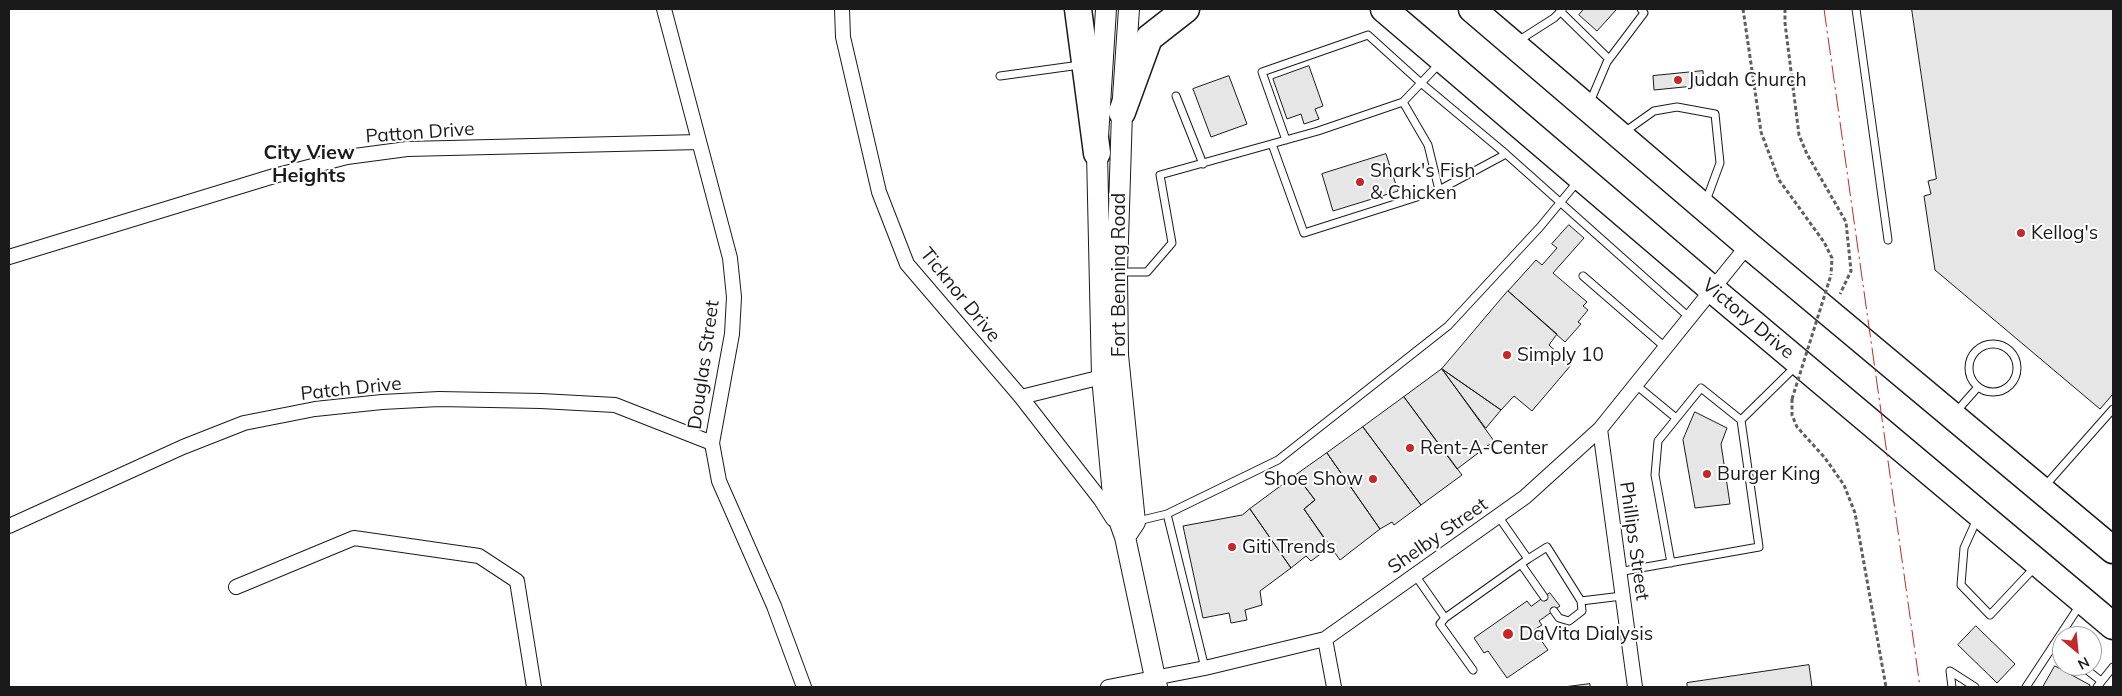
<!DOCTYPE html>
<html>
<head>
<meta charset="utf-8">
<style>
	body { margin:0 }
	#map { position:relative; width:2122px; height:696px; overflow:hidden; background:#fff; font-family:Mulish,sans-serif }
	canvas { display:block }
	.frame { position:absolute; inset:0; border:10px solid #1a1a1a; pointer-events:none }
	.north { position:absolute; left:2052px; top:626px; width:50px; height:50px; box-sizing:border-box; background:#fff; border:1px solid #a3a3a3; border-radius:50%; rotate:152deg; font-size:14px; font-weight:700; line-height:20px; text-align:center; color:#1a1a1a }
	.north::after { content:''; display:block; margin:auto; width:18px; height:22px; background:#c62828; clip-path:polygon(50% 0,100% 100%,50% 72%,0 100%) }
</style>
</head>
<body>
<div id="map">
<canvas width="2122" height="696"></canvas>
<div class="frame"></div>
<div class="north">N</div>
</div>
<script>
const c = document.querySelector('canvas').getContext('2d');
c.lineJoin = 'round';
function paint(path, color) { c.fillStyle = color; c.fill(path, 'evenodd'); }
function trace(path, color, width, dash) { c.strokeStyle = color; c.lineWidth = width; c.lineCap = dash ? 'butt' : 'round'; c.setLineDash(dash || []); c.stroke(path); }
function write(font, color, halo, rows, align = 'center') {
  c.font = font + ' Mulish,sans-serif'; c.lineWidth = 4; c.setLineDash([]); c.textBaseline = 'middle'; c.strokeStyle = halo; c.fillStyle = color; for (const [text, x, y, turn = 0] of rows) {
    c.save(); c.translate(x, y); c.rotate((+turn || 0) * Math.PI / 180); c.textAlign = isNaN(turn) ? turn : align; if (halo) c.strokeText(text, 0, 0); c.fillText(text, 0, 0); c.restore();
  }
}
const building = new Path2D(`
	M1584 9H1614L1616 10 1597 31 1579 15Z
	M1912 9H2113V394L2100 409 1935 270 1924 196 1931 194 1928 181 1936 179Z
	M1309 66 1323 106 1315 109 1319 119 1304 124 1301 114 1287 119 1273 79Z
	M1703 71 1704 85 1654 90 1653 76Z
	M1229 76 1247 124 1211 137 1193 89Z
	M1386 154 1398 191 1333 211 1322 174Z
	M1569 225 1584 238 1553 273 1587 302 1583 306 1588 310 1578 322 1581 324 1565 342 1508 291 1536 260 1542 265 1557 248 1552 244Z
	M1508 291 1557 334 1549 345 1571 365 1532 411 1514 396 1501 410 1442 369Z
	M1442 369 1494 441 1457 469 1404 397Z
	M1442 369 1501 410 1486 428Z
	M1404 397 1462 475 1421 505 1363 427Z
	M1695 412 1727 428 1721 444 1730 504 1695 508 1683 440Z
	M1363 427 1421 505 1394 525 1392 522 1380 529 1327 453Z
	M1327 453 1380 529 1340 560 1304 509 1315 500 1296 475Z
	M1296 475 1315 500 1304 509 1330 547 1311 561 1306 556 1291 568 1250 509Z
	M1250 509 1291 568 1260 591 1262 605 1245 610 1247 620 1231 623 1229 613 1203 618 1183 526 1242 515Z
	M1550 593 1560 606 1539 621 1542 625 1534 630 1548 650 1507 678 1488 651 1484 653 1474 638 1527 601 1531 606Z
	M1976 626 2015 664 1997 683 1958 645Z
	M1809 665 1812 687H1687V683Z
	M2055 666 2090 685 2089 687H2043Z
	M1590 684V687H1564Z`);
paint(building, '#e6e6e6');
trace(building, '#1a1a1a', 1);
const lane = new Path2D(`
	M1856 9 1888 240
	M1560 11 1609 59
	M1518 41 1554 18 1562 10
	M1000 76 1080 65
	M1176 96 1203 164
	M1590 102 1607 62 1644 13 1641 9
	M1623 133 1654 111 1677 107 1715 114 1720 163 1706 201
	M1286 140 1262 72 1368 35 1421 83 1506 154 1439 190
	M1272 144 1304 233 1439 190 1428 145 1403 102
	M1506 154 1690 318
	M1120 272H1147L1172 243 1160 175 1318 131 1403 102 1440 63
	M1583 276 1666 348
	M1969 368a24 24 0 1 1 48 0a24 24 0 1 1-48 0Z
	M1636 385 1676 418
	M1955 413 1978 387
	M2044 487 2113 409
	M1167 514 1205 668
	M1977 519 1964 548 1961 585 1990 615 2035 567
	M1138 521 1167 514 1278 460 1448 326 1540 227 1578 181
	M1528 559 1547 547 1581 601 1622 596
	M1671 563 1655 475 1658 441 1701 388 1741 420
	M1521 564 1544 597
	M1618 572 1759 547 1741 420 1796 366
	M1415 575 1445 618 1528 559 1498 516
	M1554 611 1559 618 1569 621 1582 611 1581 601
	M1445 618 1440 624 1473 670
	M2054 644 2062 650
	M2082 666 2101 681
	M1952 687 1950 671 1975 687
	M2026 687 2080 605
	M2097 687 2113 667`);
const street = new Path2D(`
	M664 9 730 258 734 297 732 334 712 443 719 481 774 606 804 687
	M842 9 843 37 879 192 907 264 1021 397 1101 500 1113 519
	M9 257 274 176 347 157 407 149 699 142
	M1021 397 1110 375
	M1600 429 1635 687
	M9 526 183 447 244 423 315 409 382 402 439 399 541 401 615 405 712 443
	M236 587 354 538 479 556 517 581 534 687
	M1325 639 1334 687
	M1108 687 1205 668 1325 639 1525 497 1600 429 1748 245`);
const secondary = new Path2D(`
	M1106 9 1097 153 1102 377 1114 506 1125 537 1157 687
	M1125 537 1135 522 1118 355 1117 272 1122 112 1129 9`);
const highway = new Path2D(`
	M1078 9 1097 153
	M1384 9 1713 290 2113 626
	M1472 9 1748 245 2113 550
	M1122 112 1149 38 1186 9`);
trace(lane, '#1a1a1a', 9);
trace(street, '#1a1a1a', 16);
trace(secondary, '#1a1a1a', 22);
trace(highway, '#1a1a1a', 29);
trace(new Path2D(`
	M1743 9 1761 132 1779 180 1824 242 1832 258 1831 275
	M1785 9V23L1799 135 1807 154 1846 222 1851 271 1840 294
	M1792 399V415L1797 427 1825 458 1844 485 1855 513 1886 687`), '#5f5f5f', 3, [4, 2.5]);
trace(lane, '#fff', 7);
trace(street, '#fff', 14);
trace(secondary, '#fff', 20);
trace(highway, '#fff', 26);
trace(new Path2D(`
	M1792 399 1831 275`), '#5f5f5f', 3, [4, 2.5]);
trace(new Path2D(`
	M1824 9 1920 687`), '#c62828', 1, [18, 4, 2.5, 4]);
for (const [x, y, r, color] of [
	[1678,80,5,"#c62828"],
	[1360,182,5,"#c62828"],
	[2021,233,5,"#c62828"],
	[1507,355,5,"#c62828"],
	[1410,448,5,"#c62828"],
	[1707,474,5,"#c62828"],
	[1373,479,5,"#c62828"],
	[1232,547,5,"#c62828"],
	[1508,634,6,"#c62828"]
]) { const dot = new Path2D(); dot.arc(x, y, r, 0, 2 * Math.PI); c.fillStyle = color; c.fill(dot); trace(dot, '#fff', 2); }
write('19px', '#1a1a1a', '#fff', [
	["Judah Church",1688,80],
	["Shark's Fish",1370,171],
	["& Chicken",1370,193],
	["Kellog's",2031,233],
	["Simply 10",1517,355],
	["Rent-A-Center",1420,448],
	["Burger King",1717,474],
	["Shoe Show",1363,479,"right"],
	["Giti Trends",1242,547],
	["DaVita Dialysis",1519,634]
], 'left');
write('19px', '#1a1a1a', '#fff', [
	["Patton Drive",420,133,-4],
	["Fort Benning Road",1119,275,-90],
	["Ticknor Drive",960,295,51],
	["Victory Drive",1748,319,40],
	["Douglas Street",704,365,-82],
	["Patch Drive",351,389,-6],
	["Shelby Street",1438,536,-35],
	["Phillips Street",1634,541,82]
]);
write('bold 20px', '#1a1a1a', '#fff', [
	["City View",309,153],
	["Heights",309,176]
]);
</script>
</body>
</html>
